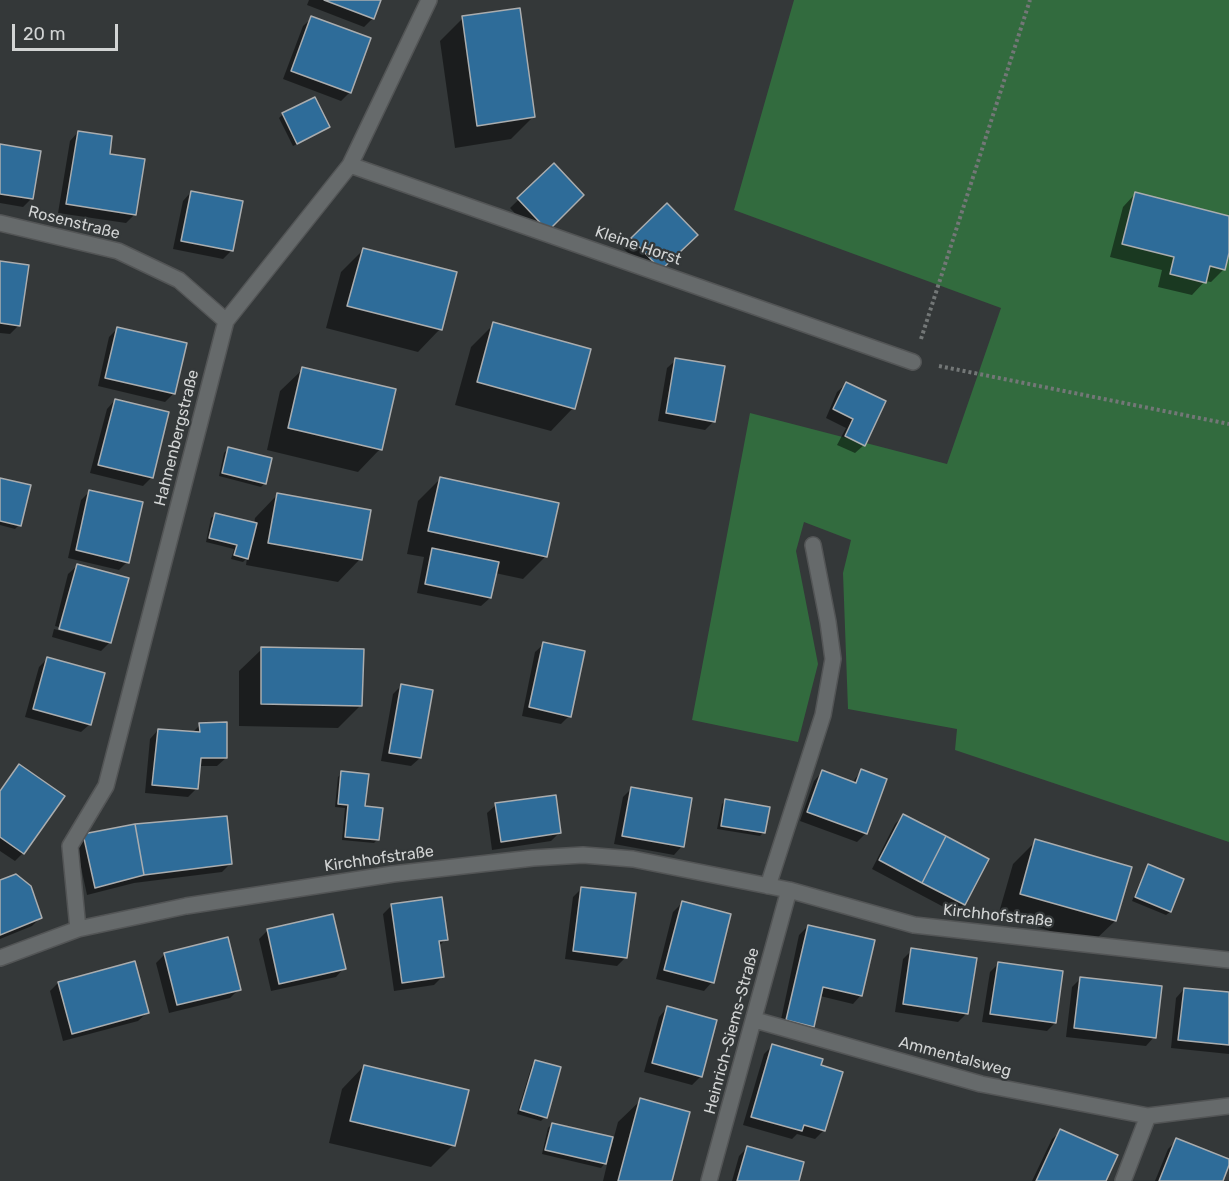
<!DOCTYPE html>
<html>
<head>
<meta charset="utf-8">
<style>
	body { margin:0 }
	#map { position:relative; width:1229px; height:1181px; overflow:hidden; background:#343839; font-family:Rubik,sans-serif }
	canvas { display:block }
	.scale { position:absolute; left:12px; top:24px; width:106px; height:27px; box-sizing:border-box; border:3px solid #d2d4d4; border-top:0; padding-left:8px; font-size:18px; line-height:21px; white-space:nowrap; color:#d2d4d4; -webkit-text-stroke:4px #343839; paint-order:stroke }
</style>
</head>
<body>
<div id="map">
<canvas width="1229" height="1181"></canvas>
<div class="scale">20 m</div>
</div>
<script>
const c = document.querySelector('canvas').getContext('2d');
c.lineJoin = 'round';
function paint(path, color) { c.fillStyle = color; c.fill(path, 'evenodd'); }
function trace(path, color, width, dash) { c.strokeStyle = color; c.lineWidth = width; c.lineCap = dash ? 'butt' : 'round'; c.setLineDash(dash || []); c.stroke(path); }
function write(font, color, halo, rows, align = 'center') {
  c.font = font + ' Rubik,sans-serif'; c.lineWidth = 4.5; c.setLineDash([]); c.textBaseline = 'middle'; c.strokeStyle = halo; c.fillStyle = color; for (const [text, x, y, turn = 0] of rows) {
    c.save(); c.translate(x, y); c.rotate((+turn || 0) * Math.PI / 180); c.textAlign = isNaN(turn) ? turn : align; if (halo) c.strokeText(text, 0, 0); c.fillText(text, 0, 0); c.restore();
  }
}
paint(new Path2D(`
	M794 0H1229V842L955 750 957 729 848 709 843 573 851 540 804 522 796 551 818 664 798 742 692 720 750 413 947 464 1001 308 734 210Z`), '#326b3e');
paint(new Path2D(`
	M309 0H380L373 18 364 27 307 5Z
	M312 18 350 92 341 101 283 79 303 26Z
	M463 18 533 117 511 139 455 148 440 41Z
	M283 114 328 127 324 131 293 146 279 118Z
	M78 132 108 155 135 214 126 223 58 213 70 141Z
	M0 146 32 198 23 207 0 203Z
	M554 165 582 195 538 238 510 208Z
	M191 192 232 250 223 259 173 249 183 201Z
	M1135 194 1229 217V247L1224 269 1211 282 1205 281 1192 295 1158 287 1162 270 1110 257 1123 207Z
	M667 205 696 235 652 277 623 248Z
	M363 250 440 329 418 352 326 328 341 272Z
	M0 263 19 325 10 334 0 333Z
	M494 324 573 408 551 431 455 405 471 347Z
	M117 329 174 393 165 402 98 386 109 337Z
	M676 360 714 421 705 430 658 421 667 368Z
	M303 369 380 449 358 472 267 450 280 391Z
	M846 384 864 445 855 453 837 445 846 428 826 418 837 392Z
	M115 400 151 478 143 486 90 473 107 409Z
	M228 449 265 483 261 487 219 476 224 453Z
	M440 479 546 556 523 579 495 573 490 598 481 606 417 593 424 557 407 554 418 501Z
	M0 480 19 525 15 529 0 525Z
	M90 491 127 562 119 570 68 558 81 500Z
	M277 495 360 559 338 582 246 565 247 558 243 562 231 559 234 549 206 542 211 518 215 515 254 524 255 518Z
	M77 566 110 642 101 651 52 637 54 629 106 643V640L55 626 68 574Z
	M544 644 569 716 561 724 522 716 535 652Z
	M262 649 361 705 338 728 239 726V671Z
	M47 659 90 724 81 732 25 717 39 667Z
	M401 686 420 758 411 766 381 761 393 694Z
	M200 725 226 758 217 766H198L197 788 188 797 145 793 150 739 158 730 192 733Z
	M19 766 23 853 15 861 0 851V790Z
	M861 771 866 833 857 842 800 821 814 781 822 772 852 783Z
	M342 773 364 807 378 839 374 843 342 840 345 808 335 807 338 777Z
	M631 789 682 846 674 855 614 844 623 797Z
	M726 800 764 832 760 836 717 829 722 804Z
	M496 805 560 832 551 841 492 850 487 813Z
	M903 816 964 904 955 913 872 869 895 824Z
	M84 835 230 864 222 872 134 883 87 895 76 844Z
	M1036 841 1130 868 1115 921 1092 943 998 916 1013 864Z
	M1149 866 1183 880 1170 912 1166 915 1132 901 1145 870Z
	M0 882 40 918 32 926 0 939Z
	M582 888 626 957 617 966 565 959 573 897Z
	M682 903 712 982 704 991 656 979 673 912Z
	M392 905 446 939 438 947 442 977 434 985 394 991 383 914Z
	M808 926 861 995 853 1004 820 996 813 1026 804 1035 779 1029 799 935Z
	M268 930 344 968 336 977 271 991 259 939Z
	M912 950 967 1013 958 1022 895 1012 903 959Z
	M165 954 239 989 230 998 169 1013 156 963Z
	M998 964 1055 1023 1047 1031 982 1022 990 972Z
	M1080 979 1154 1037 1146 1046 1066 1037 1072 987Z
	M58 983 147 1013 138 1021 63 1041 50 991Z
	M1184 989 1229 994V1054L1171 1048 1176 998Z
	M667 1008 701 1076 692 1085 644 1072 659 1017Z
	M772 1046 819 1066 824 1130 815 1139 797 1134 792 1139 743 1125 764 1054Z
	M536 1061 545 1117 541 1121 517 1114 532 1065Z
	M364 1066 453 1145 431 1167 329 1143 342 1089Z
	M641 1100 671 1181H603L608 1160 601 1168 542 1154 548 1128 552 1124 611 1148 618 1122Z
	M1061 1131 1104 1181H1032L1052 1139Z
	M1177 1140 1221 1181H1155L1168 1149Z
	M747 1148 797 1181H732L739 1156Z`), '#0007');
const building = new Path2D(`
	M324 0H381L374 19Z
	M520 8 535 117 477 126 462 16Z
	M311 16 371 38 351 93 291 71Z
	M315 97 330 127 297 144 282 113Z
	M78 131 112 136 110 154 145 159 136 215 66 204Z
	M0 144 41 151 33 199 0 194Z
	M554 163 584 195 548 231 517 198Z
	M191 191 243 201 233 251 181 241Z
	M1135 192 1229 216V253L1225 270 1210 266 1206 283 1170 274 1174 257 1122 244Z
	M667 203 698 235 661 270 631 238Z
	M363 248 457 272 442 330 347 306Z
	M0 261 29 265 20 326 0 323Z
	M493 322 591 349 575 409 477 382Z
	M117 327 187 343 175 394 105 378Z
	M675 358 725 366 715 422 666 413Z
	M302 367 396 389 382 450 288 428Z
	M846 382 886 401 865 446 845 436 853 419 833 409Z
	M115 399 169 412 153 478 98 465Z
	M228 447 272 458 266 484 222 473Z
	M440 477 559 503 547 557 428 531Z
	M0 478 31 485 21 526 0 521Z
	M89 490 143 502 129 563 76 550Z
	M277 493 371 510 362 560 268 543Z
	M215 513 257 523 248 559 234 555 237 545 209 538Z
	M432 548 499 562 491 598 425 584Z
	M77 564 129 578 111 643 59 629Z
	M543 642 585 651 571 717 529 707Z
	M261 647 364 649 362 706 261 704Z
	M47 657 105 673 91 725 33 709Z
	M401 684 433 690 421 758 389 753Z
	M227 722V758H201L198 789 152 785 158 729 200 732 199 723Z
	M19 764 65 796 24 854 0 837V791Z
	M861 769 887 779 867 834 807 812 822 770 856 783Z
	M341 771 369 774 365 806 383 808 379 840 345 837 348 805 338 804Z
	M631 787 692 798 684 847 622 836Z
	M556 795 561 833 501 842 495 803Z
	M725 799 770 807 765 833 721 826Z
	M903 814 946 836 922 883 879 860Z
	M227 816 232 864 144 875 135 824Z
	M135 824 144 875 95 888 83 834Z
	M946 836 989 859 965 905 922 883Z
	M1035 839 1132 867 1116 921 1020 894Z
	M1148 864 1184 879 1171 912 1135 897Z
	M16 874 31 886 42 918 0 935V880Z
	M581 887 636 893 627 958 573 951Z
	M442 897 448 940 439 941 444 977 402 983 391 904Z
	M682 901 731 914 714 983 664 970Z
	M333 914 346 969 279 984 267 929Z
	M808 925 875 940 862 996 823 987 814 1027 786 1020Z
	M228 937 241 990 177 1005 164 953Z
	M911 948 977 958 968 1014 903 1004Z
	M135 961 149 1013 72 1034 58 982Z
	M998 962 1063 971 1056 1023 990 1014Z
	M1080 977 1162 986 1156 1038 1074 1028Z
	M1184 988 1229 992V1045L1178 1040Z
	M667 1006 717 1020 702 1077 652 1063Z
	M772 1044 823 1059 821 1065 843 1072 825 1131 804 1125 802 1131 751 1117Z
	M535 1060 561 1067 547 1118 520 1110Z
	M364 1065 469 1090 455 1146 350 1121Z
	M640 1098 690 1112 672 1181H618Z
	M552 1123 613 1137 606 1164 545 1150Z
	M1060 1129 1118 1155 1106 1181H1036Z
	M1176 1138 1229 1159V1165L1223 1181H1159Z
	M747 1146 804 1162 799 1181H737Z`);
paint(building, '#2e6c99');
trace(building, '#aaadaf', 1.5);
const street = new Path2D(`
	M350 165 913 362
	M0 223 118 251 179 280 226 321
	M768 886 823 715 833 659 828 622 813 545
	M78 929 70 846 106 786 226 321 350 165 429 0
	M0 958 78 929 186 906 393 874 533 858 583 855 633 859 789 890 914 925 1229 960
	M755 1020 981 1084 1148 1116
	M709 1181 789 890
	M1123 1181 1148 1116 1229 1106`);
trace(street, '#535556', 18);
trace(new Path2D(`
	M921 339 1030 0
	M939 366 1229 424`), '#737777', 4, [3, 3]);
trace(street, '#666a6b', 15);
write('16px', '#d2d4d4', '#343839', [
	["Rosenstraße",74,223,14],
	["Kleine Horst",638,246,19],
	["Hahnenbergstraße",177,438,-76],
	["Kirchhofstraße",379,859,-8],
	["Kirchhofstraße",998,916,6],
	["Heinrich-Siems-Straße",732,1031,-75],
	["Ammentalsweg",955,1057,15]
]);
</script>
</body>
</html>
